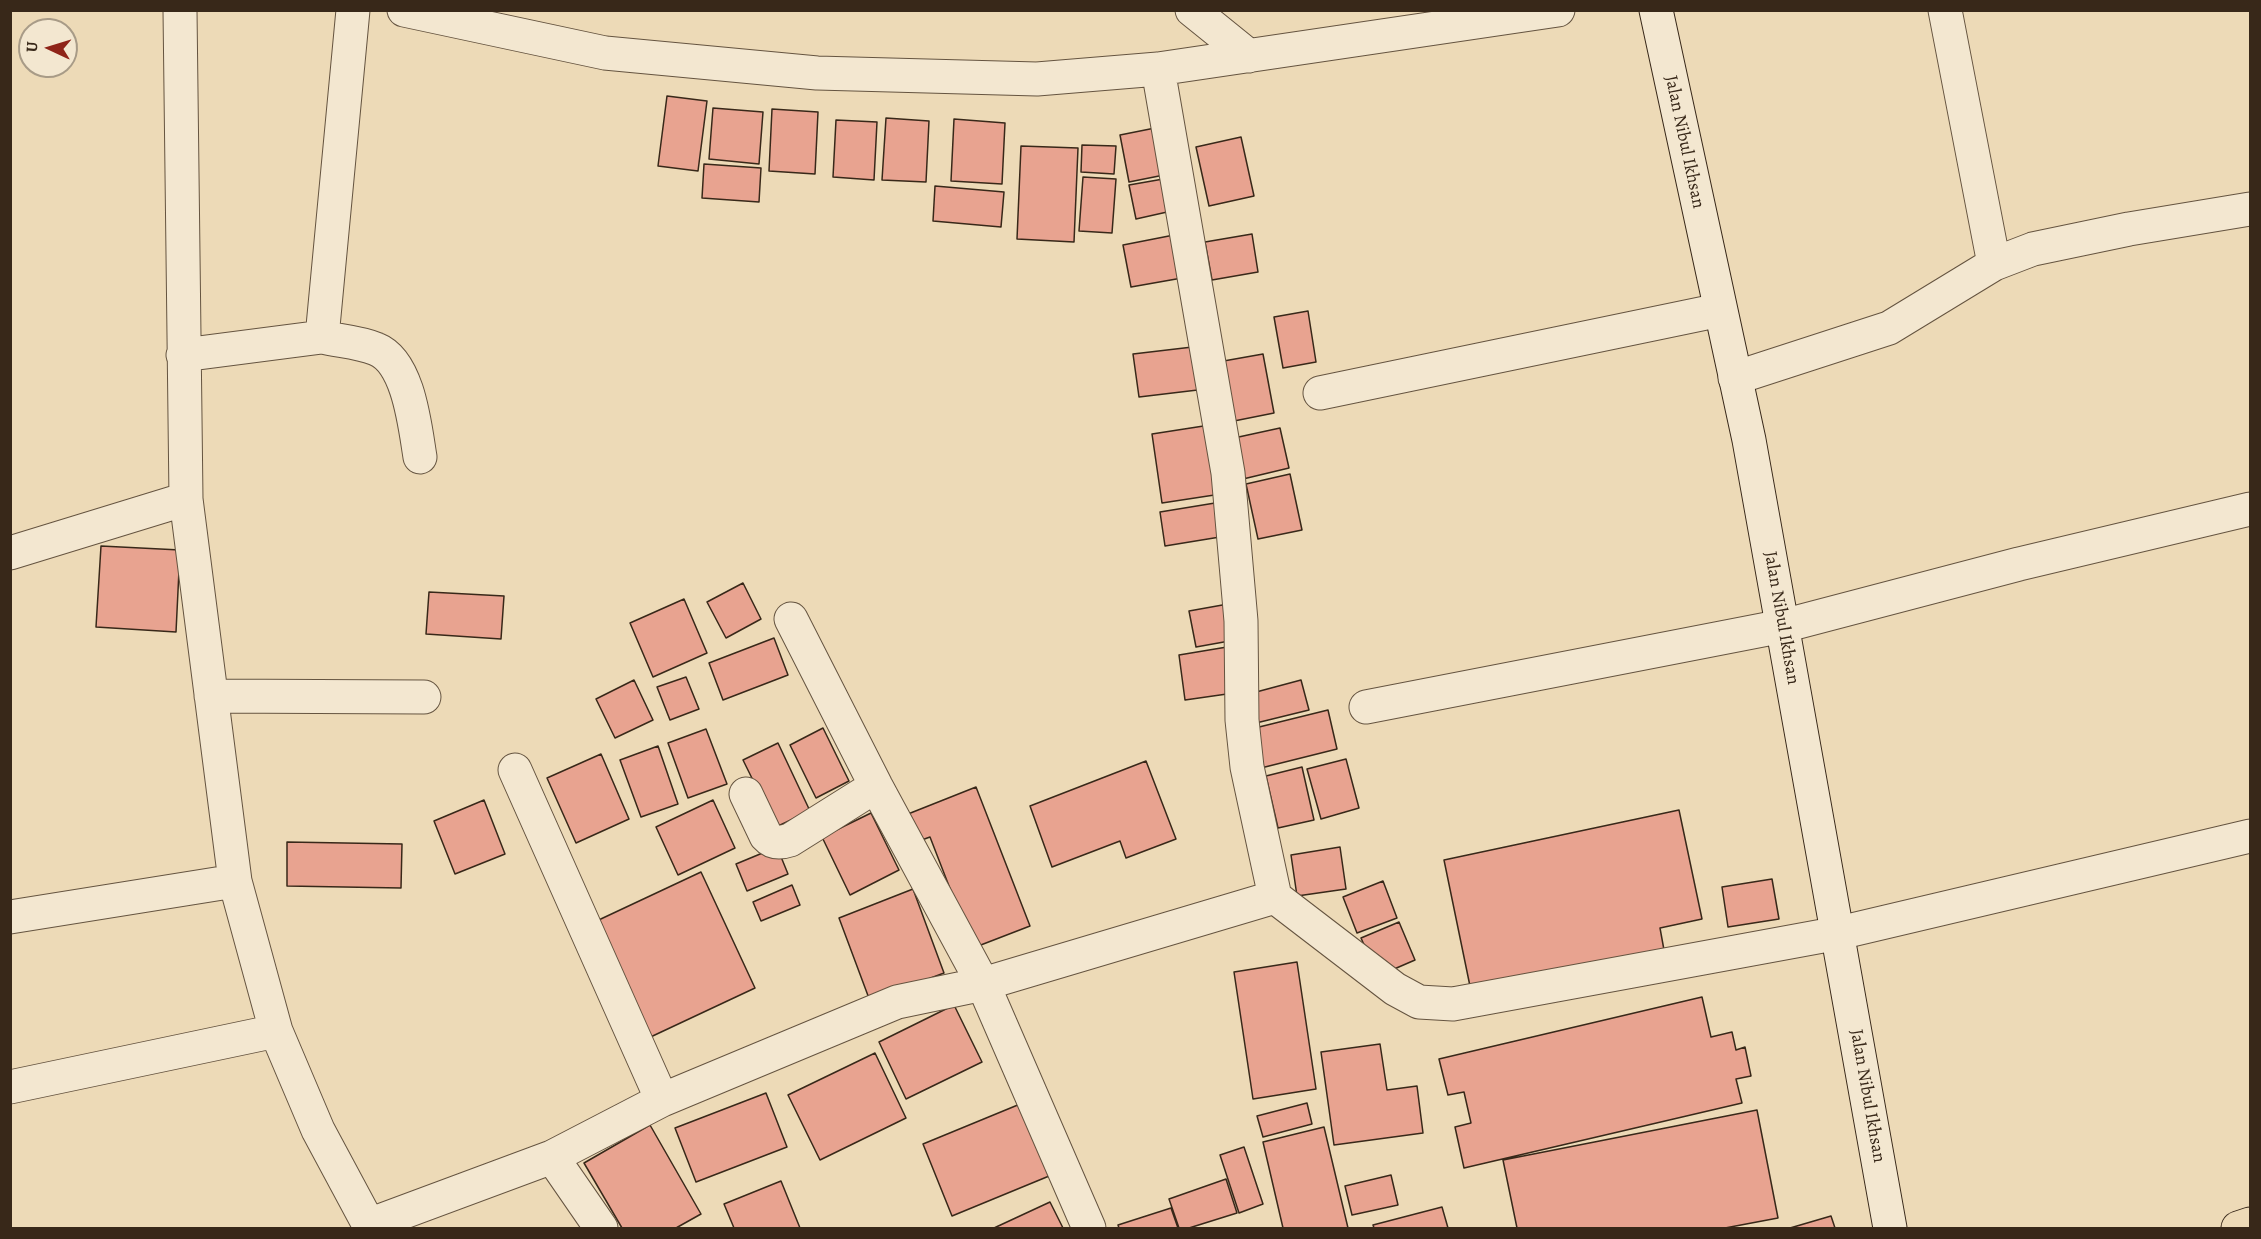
<!DOCTYPE html>
<html>
<head>
<meta charset="utf-8">
<style>
	body { margin:0 }
	#map { position:relative; width:2261px; height:1239px; overflow:hidden; background:#eddab7; font-family:Alegreya,serif }
	canvas { display:block }
	.frame { position:absolute; inset:0; border:12px solid #382819; pointer-events:none }
	.north { position:absolute; left:18px; top:18px; width:60px; height:60px; box-sizing:border-box; background:#f3e7d0; border:2px solid #a89b87; border-radius:50%; rotate:274deg; font-size:16px; font-weight:700; line-height:24px; text-align:center; color:#382819 }
	.north::after { content:''; display:block; margin:auto; width:21px; height:27px; background:#8f2418; clip-path:polygon(50% 0,100% 100%,50% 72%,0 100%) }
</style>
</head>
<body>
<div id="map">
<canvas width="2261" height="1239"></canvas>
<div class="frame"></div>
<div class="north">U</div>
</div>
<script>
const c = document.querySelector('canvas').getContext('2d');
c.lineJoin = 'round';
function paint(path, color) { c.fillStyle = color; c.fill(path, 'evenodd'); }
function trace(path, color, width, dash) { c.strokeStyle = color; c.lineWidth = width; c.lineCap = dash ? 'butt' : 'round'; c.setLineDash(dash || []); c.stroke(path); }
function write(font, color, halo, rows, align = 'center') {
  c.font = font + ' Alegreya,serif'; c.lineWidth = 5; c.setLineDash([]); c.textBaseline = 'middle'; c.strokeStyle = halo; c.fillStyle = color; for (const [text, x, y, turn = 0] of rows) {
    c.save(); c.translate(x, y); c.rotate((+turn || 0) * Math.PI / 180); c.textAlign = isNaN(turn) ? turn : align; if (halo) c.strokeText(text, 0, 0); c.fillText(text, 0, 0); c.restore();
  }
}
const building = new Path2D(`
	M667 96 707 101 698 171 658 166Z
	M713 108 763 112 759 164 709 159Z
	M772 109 818 112 815 174 769 171Z
	M886 118 929 121 926 182 882 180Z
	M954 119 1005 123 1002 184 951 181Z
	M836 120 877 122 874 180 833 177Z
	M1160 127 1169 174 1129 182 1120 135Z
	M1241 137 1254 196 1209 206 1196 147Z
	M1082 145 1116 146 1114 174 1081 172Z
	M1021 146 1078 148 1074 242 1017 239Z
	M704 164 761 168 759 202 702 198Z
	M1083 177 1116 179 1112 233 1079 231Z
	M1169 178 1176 210 1136 219 1129 185Z
	M935 186 1004 192 1001 227 933 221Z
	M1252 234 1258 272 1212 280 1205 242Z
	M1174 235 1182 278 1131 287 1123 245Z
	M1308 311 1316 362 1283 368 1274 317Z
	M1201 346 1206 389 1139 397 1133 354Z
	M1263 354 1274 413 1229 422 1218 362Z
	M1210 425 1221 494 1162 503 1152 434Z
	M1280 428 1289 468 1243 479 1234 438Z
	M1290 474 1302 530 1258 539 1246 484Z
	M1215 503 1220 537 1165 546 1160 512Z
	M101 546 180 550 176 632 96 627Z
	M743 583 761 619 726 638 707 602Z
	M429 592 504 596 501 639 426 634Z
	M684 599 707 653 653 677 630 623Z
	M1228 604 1235 640 1196 647 1189 611Z
	M774 638 788 675 723 700 709 663Z
	M1227 647 1234 693 1185 700 1179 655Z
	M686 677 699 709 670 720 657 687Z
	M634 680 653 720 615 738 596 699Z
	M1301 680 1309 710 1252 724 1245 695Z
	M1328 710 1337 749 1261 768 1251 729Z
	M823 728 849 781 816 798 790 745Z
	M706 729 727 784 688 798 668 743Z
	M778 743 810 811 776 827 743 760Z
	M658 746 678 804 641 817 620 760Z
	M601 754 629 819 576 843 547 778Z
	M1346 759 1359 808 1321 819 1307 769Z
	M1146 761 1176 839 1126 858 1120 841 1052 867 1030 806Z
	M1302 767 1314 820 1278 828 1266 776Z
	M976 787 1030 926 973 948 930 837 919 841 908 814Z
	M484 800 505 854 455 874 434 821Z
	M713 800 735 848 678 875 656 827Z
	M1679 810 1702 919 1660 928 1664 950 1471 991 1444 860Z
	M871 813 899 870 850 895 822 837Z
	M287 842 402 844 401 888 287 886Z
	M777 847 788 874 747 891 736 864Z
	M1340 847 1346 889 1297 896 1291 855Z
	M701 872 755 988 642 1041 588 925Z
	M1772 879 1779 919 1728 927 1722 887Z
	M1383 881 1397 918 1357 933 1343 897Z
	M792 885 800 905 761 921 753 902Z
	M913 889 944 973 870 1001 839 918Z
	M1399 922 1415 960 1378 976 1361 938Z
	M1297 962 1316 1089 1253 1099 1234 972Z
	M1702 997 1711 1037 1732 1032 1736 1050 1745 1047 1751 1076 1736 1079 1742 1103 1464 1168 1455 1127 1471 1123 1464 1092 1448 1095 1439 1059Z
	M954 1005 982 1062 906 1099 879 1042Z
	M1380 1044 1387 1090 1417 1086 1423 1133 1334 1145 1321 1052Z
	M875 1053 906 1118 820 1160 788 1095Z
	M766 1093 787 1147 696 1182 675 1128Z
	M1025 1102 1054 1174 952 1216 923 1144Z
	M1307 1103 1312 1124 1263 1137 1257 1116Z
	M1757 1110 1778 1218 1725 1228H1517L1503 1160Z
	M650 1125 701 1214 676 1228H622L584 1163Z
	M1324 1127 1348 1228H1283L1263 1142Z
	M1244 1147 1263 1204 1239 1213 1220 1155Z
	M1391 1175 1398 1205 1352 1215 1345 1186Z
	M1226 1179 1237 1213 1189 1228H1179L1169 1199Z
	M781 1181 800 1228H734L724 1204Z
	M1050 1202 1063 1228H994Z
	M1442 1207 1448 1228H1374L1373 1225Z
	M1171 1208 1178 1228H1119L1118 1225Z
	M1831 1216 1835 1228H1790Z`);
paint(building, '#e8a390');
trace(building, '#382819', 1.5);
const street = new Path2D(`
	M180 10 186 499 235 881 276 1031 318 1130 369 1225 552 1157 662 1100 897 1002 983 984 1089 1228
	M404 10 605 53 817 73 1037 79 1158 69 1558 10
	M1192 10 1249 56
	M1945 10 1994 264
	M322 337C339 341 360 342 376 349 409 362 415 427 420 457
	M183 355 322 337 353 10
	M1735 378 1889 328 1994 264 2033 249 2129 229 2250 209
	M1320 393 1720 310
	M10 553 186 499
	M791 619 876 786 983 984 1275 897 1247 767 1242 720 1241 621 1228 473 1158 69
	M211 696 424 697
	M1366 707 1783 626 2019 564 2250 509
	M515 770 662 1100
	M746 794 766 836C773 844 781 843 790 840L876 786
	M1275 897 1395 989 1419 1002 1453 1004 1839 933 2250 836
	M10 917 235 881
	M10 1087 276 1031
	M552 1157 601 1228`);
const secondary = new Path2D(`
	M1656 10 1749 440 1890 1228`);
const highway = new Path2D(`
	M2238 1228 2250 1224`);
trace(street, '#655440', 35);
trace(secondary, '#382819', 35);
trace(highway, '#382819', 35);
trace(street, '#f3e7d0', 33);
trace(secondary, '#f3e7d0', 33);
trace(highway, '#eddab7', 33);
write('18px', '#382819', '#f3e7d0', [
	["Jalan Nibul Ikhsan",1684,142,78],
	["Jalan Nibul Ikhsan",1781,618,80],
	["Jalan Nibul Ikhsan",1867,1096,80]
]);
</script>
</body>
</html>
